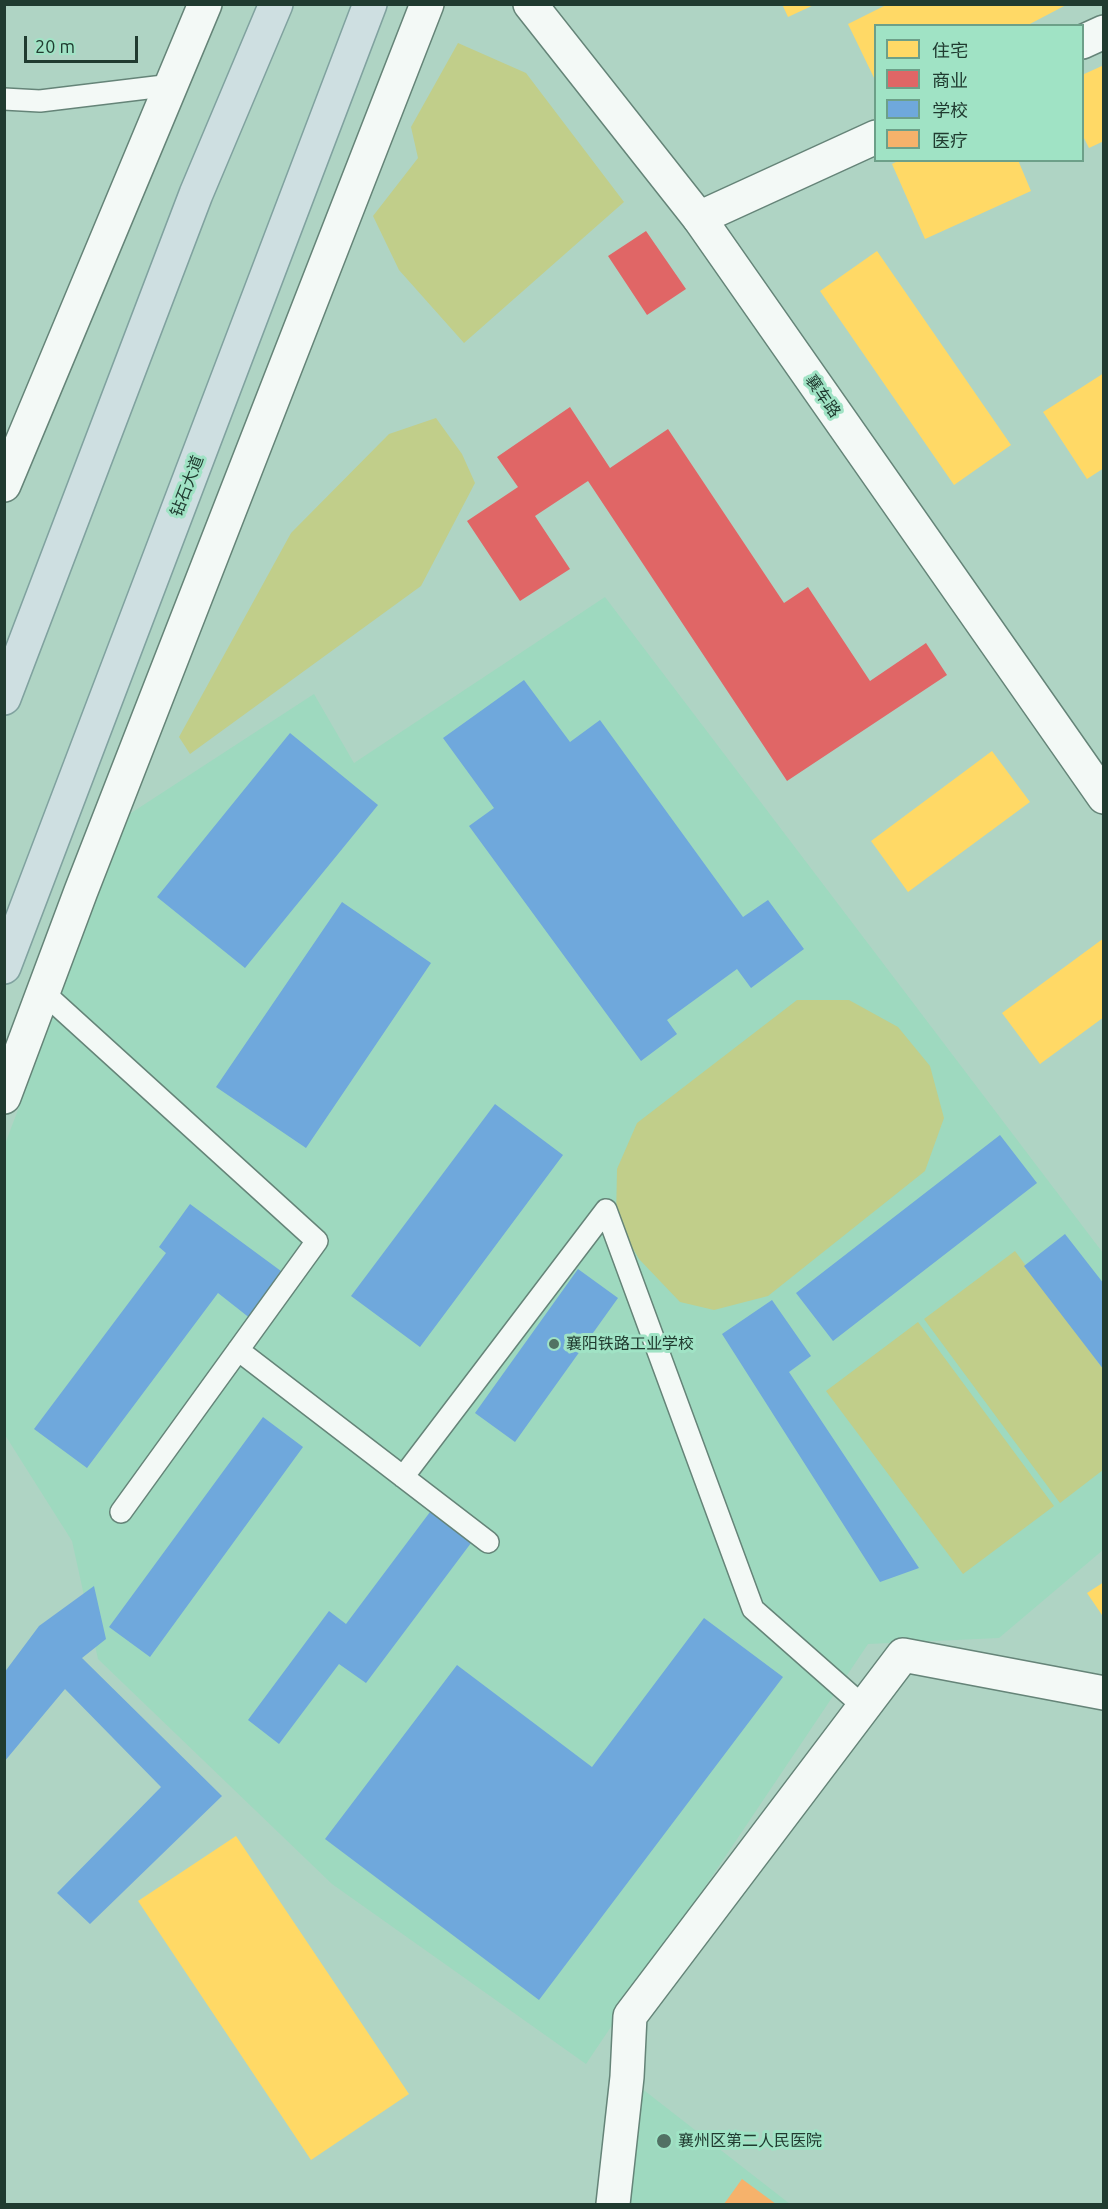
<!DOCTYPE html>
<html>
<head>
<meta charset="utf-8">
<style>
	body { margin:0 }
	#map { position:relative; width:1108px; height:2209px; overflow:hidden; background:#afd4c4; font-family:Ubuntu,"Noto Sans SC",sans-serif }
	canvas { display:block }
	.frame { position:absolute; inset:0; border:6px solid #203b30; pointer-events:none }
	.legend { position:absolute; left:874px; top:24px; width:210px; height:138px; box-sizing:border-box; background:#a0e3c5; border:2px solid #6da089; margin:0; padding:8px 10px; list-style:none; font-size:18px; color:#203b30 }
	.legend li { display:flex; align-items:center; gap:12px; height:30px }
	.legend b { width:30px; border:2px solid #6da089 }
	.scale { position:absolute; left:24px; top:36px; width:114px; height:27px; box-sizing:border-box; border:3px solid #203b30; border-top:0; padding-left:8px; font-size:18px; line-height:21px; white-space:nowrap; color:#203b30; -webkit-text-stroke:4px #a0e3c5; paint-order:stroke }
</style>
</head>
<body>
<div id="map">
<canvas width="1108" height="2209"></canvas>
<div class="frame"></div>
<ul class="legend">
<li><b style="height:16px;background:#ffd966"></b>住宅</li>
<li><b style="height:16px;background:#e06666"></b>商业</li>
<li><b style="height:16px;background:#6fa8dc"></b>学校</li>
<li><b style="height:16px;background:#f6b26b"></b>医疗</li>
</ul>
<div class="scale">20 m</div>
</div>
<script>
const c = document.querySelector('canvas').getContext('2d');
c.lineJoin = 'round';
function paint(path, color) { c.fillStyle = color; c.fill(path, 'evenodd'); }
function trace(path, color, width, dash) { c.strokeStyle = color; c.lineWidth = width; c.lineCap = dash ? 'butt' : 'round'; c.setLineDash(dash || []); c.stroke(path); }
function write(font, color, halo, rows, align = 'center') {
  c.font = font + ' Ubuntu,"Noto Sans SC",sans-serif'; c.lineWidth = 6; c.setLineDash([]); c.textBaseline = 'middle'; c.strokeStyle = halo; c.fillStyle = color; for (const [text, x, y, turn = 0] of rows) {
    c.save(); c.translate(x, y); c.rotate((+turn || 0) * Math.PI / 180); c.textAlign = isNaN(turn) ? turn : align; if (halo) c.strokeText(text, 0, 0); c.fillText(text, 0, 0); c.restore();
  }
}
paint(new Path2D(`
	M605 597 1103 1253V1550L999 1638 868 1644 586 2064 332 1884 98 1659 72 1541 5 1435 4 1147 128 815 314 694 354 763Z
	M627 2077 790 2204H613Z`), '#9ed9bf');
paint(new Path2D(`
	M458 43 526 73 624 202 464 343 399 270 373 216 418 158 411 127Z
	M436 418 462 454 475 483 421 586 190 754 179 737 291 533 389 434Z
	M797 1000H849L898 1027 930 1066 944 1118 925 1171 768 1296 714 1310 680 1302 639 1259 616 1220 617 1169 637 1123Z
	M1015 1251 1103 1369V1470L1060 1503 924 1319Z
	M918 1322 1054 1506 963 1574 826 1391Z`), '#c1ce8a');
paint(new Path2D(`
	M782 4H816L788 17Z
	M888 4H1068L1026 26H876V82L848 24Z
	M1104 65V141L1089 148 1082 134V75Z
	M900 160H1018L1031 191 925 239 892 164Z
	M877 251 1011 445 954 485 820 291Z
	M1104 373V468L1087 479 1043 412Z
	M992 751 1030 802 908 892 871 841Z
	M1104 938V1017L1040 1064 1002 1013Z
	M1104 1582V1618L1087 1593Z
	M236 1836 409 2094 311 2160 138 1901Z`), '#ffd966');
paint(new Path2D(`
	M646 231 686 289 647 315 608 256Z
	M570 407 610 468 668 429 784 603 808 587 870 681 926 643 947 675 787 781 588 481 535 516 570 569 520 601 467 521 518 487 497 457Z`), '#e06666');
paint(new Path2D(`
	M524 680 570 742 600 720 743 917 768 900 804 949 751 988 737 969 667 1020 677 1034 641 1061 469 826 494 808 443 738Z
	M290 733 378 805 245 968 157 897Z
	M342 902 431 963 306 1148 216 1087Z
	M495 1104 563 1155 420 1347 351 1296Z
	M1000 1135 1037 1183 833 1341 796 1293Z
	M190 1204 285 1274 251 1319 218 1293 87 1468 34 1429 166 1253 159 1247Z
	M1065 1234 1104 1284V1370L1024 1266Z
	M578 1269 618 1298 515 1442 475 1413Z
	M772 1300 811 1356 789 1372 919 1568 880 1582 722 1334Z
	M263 1417 303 1447 150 1657 109 1627Z
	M433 1508 474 1539 366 1683 339 1664 279 1744 248 1720 329 1611 346 1624Z
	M94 1586 106 1639 82 1658 222 1796 90 1924 57 1893 161 1787 65 1689 4 1762V1673L39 1626Z
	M704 1618 783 1677 539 2000 325 1839 457 1665 592 1767Z`), '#6fa8dc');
paint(new Path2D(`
	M742 2179 776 2204H724Z`), '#f6b26b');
const service = new Path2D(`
	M4 99 40 101 172 85
	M44 993 317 1241 121 1512
	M606 1210 753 1609 864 1707
	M238 1350 488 1542
	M403 1477 606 1210`);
const minor = new Path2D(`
	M1082 42 1104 32
	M699 218 876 137
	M613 2204 627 2077 630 2016 903 1655 1104 1693`);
const tertiary = new Path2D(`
	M530 4 699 218 1104 797
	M4 485 205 4
	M4 1097 81 891 427 4`);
const trunk = new Path2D(`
	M4 698 196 194 276 4
	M4 967 370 4`);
trace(service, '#658478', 24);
trace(minor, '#658478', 36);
trace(tertiary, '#658478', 36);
trace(trunk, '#80a29f', 36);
trace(service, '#f3f9f6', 21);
trace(minor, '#f3f9f6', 33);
trace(tertiary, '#f3f9f6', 33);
trace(trunk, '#cedfe1', 33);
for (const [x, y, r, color] of [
	[554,1344,6,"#527164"],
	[664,2141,8,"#527164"]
]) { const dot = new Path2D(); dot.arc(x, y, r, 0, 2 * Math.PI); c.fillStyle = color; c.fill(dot); trace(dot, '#a0e3c5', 2); }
write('16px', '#203b30', '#a0e3c5', [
	["襄车路",823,396,55],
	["钻石大道",187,486,-69]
]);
write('16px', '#203b30', '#a0e3c5', [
	["襄阳铁路工业学校",566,1344],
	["襄州区第二人民医院",678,2141]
], 'left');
</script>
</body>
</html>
